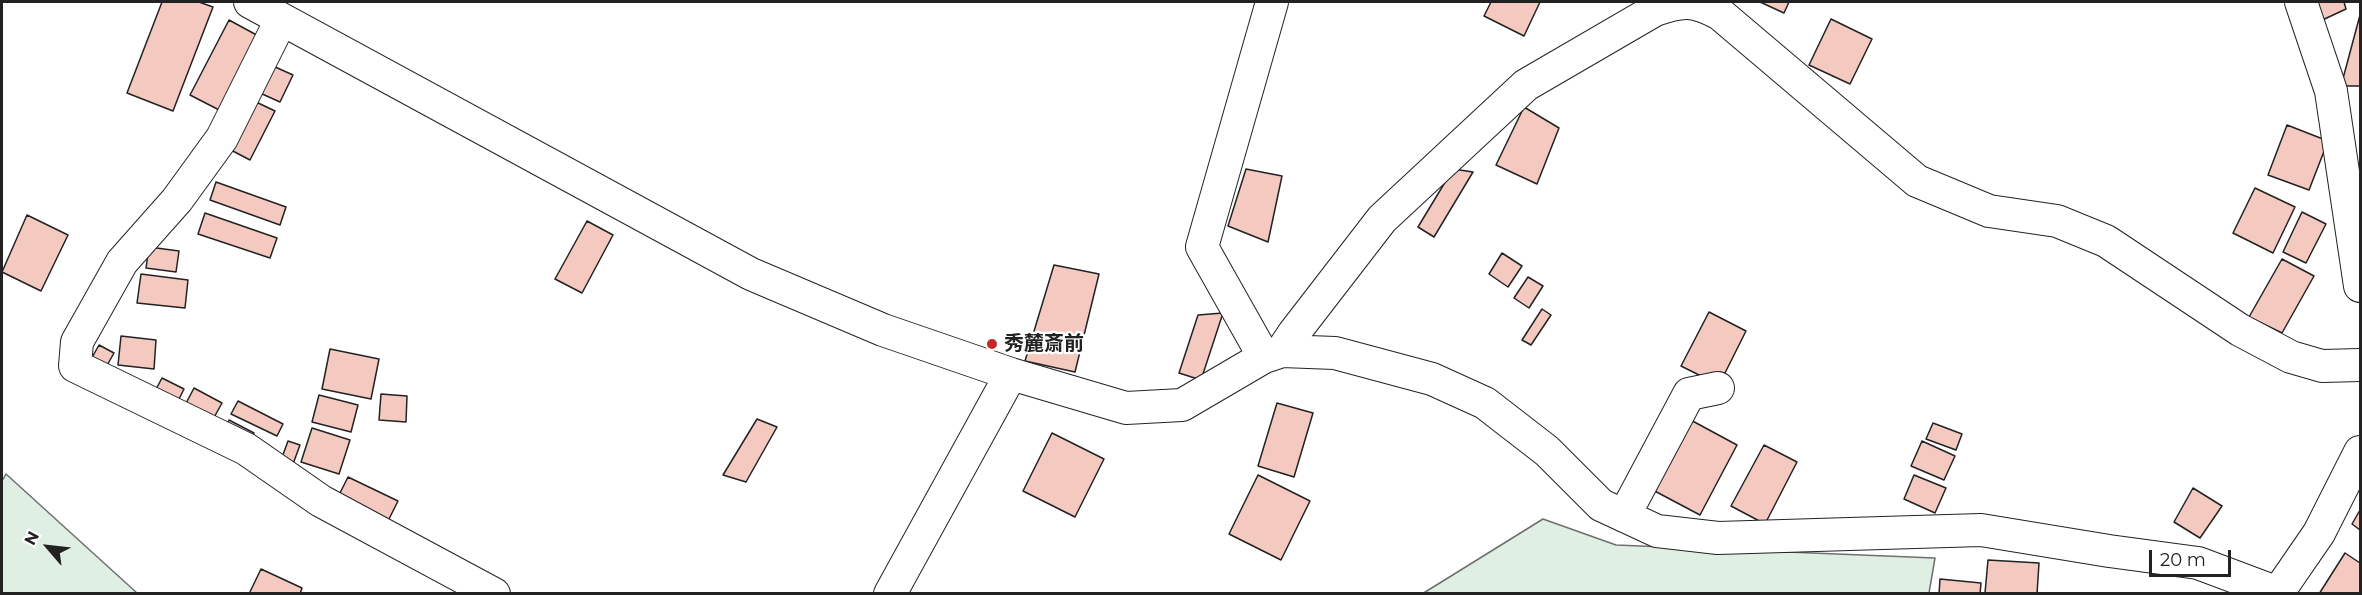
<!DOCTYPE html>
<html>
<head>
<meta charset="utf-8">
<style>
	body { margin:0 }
	#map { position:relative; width:2362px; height:595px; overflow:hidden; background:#fff; font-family:Montserrat,sans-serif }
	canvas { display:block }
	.frame { position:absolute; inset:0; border:3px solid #222; pointer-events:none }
	.north { position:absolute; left:18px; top:517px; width:60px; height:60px; -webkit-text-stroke:4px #fff; paint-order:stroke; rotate:298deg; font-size:16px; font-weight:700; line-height:24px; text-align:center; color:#222 }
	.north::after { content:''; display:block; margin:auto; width:21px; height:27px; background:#222; clip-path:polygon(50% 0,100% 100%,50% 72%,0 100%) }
	.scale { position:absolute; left:2149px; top:550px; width:82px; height:27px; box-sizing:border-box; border:3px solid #222; border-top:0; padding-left:8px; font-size:18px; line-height:21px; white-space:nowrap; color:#222; -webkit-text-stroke:4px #fff; paint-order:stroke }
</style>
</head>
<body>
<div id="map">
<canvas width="2362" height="595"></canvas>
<div class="frame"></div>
<div class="north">N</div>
<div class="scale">20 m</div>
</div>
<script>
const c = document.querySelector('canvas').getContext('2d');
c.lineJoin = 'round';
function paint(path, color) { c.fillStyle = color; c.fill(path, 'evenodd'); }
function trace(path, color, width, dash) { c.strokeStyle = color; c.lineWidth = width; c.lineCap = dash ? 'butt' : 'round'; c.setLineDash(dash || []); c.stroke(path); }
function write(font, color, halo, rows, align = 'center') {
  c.font = font + ' Montserrat,"Noto Sans JP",sans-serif'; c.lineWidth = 4.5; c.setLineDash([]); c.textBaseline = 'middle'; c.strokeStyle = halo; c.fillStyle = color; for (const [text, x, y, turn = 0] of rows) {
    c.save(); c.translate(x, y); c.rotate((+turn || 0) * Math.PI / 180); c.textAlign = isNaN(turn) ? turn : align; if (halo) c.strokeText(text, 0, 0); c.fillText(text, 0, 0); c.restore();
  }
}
const green = new Path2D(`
	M6 474 137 593H2V481Z
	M1543 519 1616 545 1935 558 1929 593 1422 594Z`);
paint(green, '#e0efe3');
trace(green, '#6f6f6f', 1.5);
const building = new Path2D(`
	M162 2H199L213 7 173 111 127 93Z
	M1491 2H1540L1524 36 1484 16Z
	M1760 2H1789L1784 13Z
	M2308 2H2344L2346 9 2316 23Z
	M2360 15V86H2341Z
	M1831 19 1872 39 1850 84 1809 65Z
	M229 20 264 39 225 113 190 95Z
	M273 66 293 75 280 102 260 93Z
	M254 101 275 111 250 160 229 149Z
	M1524 107 1559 128 1537 184 1496 165Z
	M2287 125 2328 141 2309 190 2268 175Z
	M1246 169 1282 176 1268 242 1228 226Z
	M1453 169 1473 172 1434 237 1418 227Z
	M216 182 286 207 280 225 210 200Z
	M2255 188 2295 207 2273 253 2233 233Z
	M2302 212 2326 224 2306 263 2283 252Z
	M205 213 277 238 270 258 198 234Z
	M27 215 68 235 41 291 2 272Z
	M587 221 613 235 582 293 555 279Z
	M149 247 179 251 176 272 146 268Z
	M1502 253 1522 266 1508 287 1489 274Z
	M2282 259 2314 276 2282 333 2249 317Z
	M1054 265 1099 274 1075 372 1025 361Z
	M141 274 188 280 185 308 137 303Z
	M1528 277 1543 286 1529 308 1514 298Z
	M1542 309 1551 315 1531 345 1522 340Z
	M1709 312 1746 331 1719 385 1681 366Z
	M1223 313 1201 380 1179 373 1198 315Z
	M121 336 156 340 154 369 118 365Z
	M99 345 114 353 105 369 90 361Z
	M330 349 379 359 371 399 322 389Z
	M162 378 184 389 177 403 155 391Z
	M194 388 222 403 211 423 183 409Z
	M381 394 407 396 406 422 379 420Z
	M319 395 358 405 351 432 312 422Z
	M238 401 283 424 277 436 231 414Z
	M1277 403 1313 413 1294 477 1258 466Z
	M1687 418 1737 445 1700 515 1649 488Z
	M757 419 777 427 746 482 723 475Z
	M229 420 254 433 248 445 223 432Z
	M1933 423 1962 434 1956 450 1926 439Z
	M312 428 350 440 339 474 301 462Z
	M1052 433 1104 459 1075 517 1023 491Z
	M288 441 300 445 293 464 281 460Z
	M1922 441 1955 456 1944 480 1911 466Z
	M1764 445 1797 462 1765 524 1731 506Z
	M1258 475 1310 501 1281 560 1229 534Z
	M1914 475 1946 488 1935 513 1904 499Z
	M348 477 398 501 386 525 336 501Z
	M2193 488 2222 506 2200 538 2174 522Z
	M2360 510V530L2352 524Z
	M2345 553 2360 563V594H2319Z
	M1988 560 2039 563 2037 594 1985 593Z
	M261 569 302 588 300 594H249Z
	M1940 579 1981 583 1980 594H1939Z`);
paint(building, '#f3c9c0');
trace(building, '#222', 1.5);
const minor = new Path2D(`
	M250 2 751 274 883 330 1011 374 1126 408 1182 405 1264 357 1282 351 1335 353 1432 379 1485 403 1547 451 1601 505 1657 531 1718 538 1981 530 2109 551 2198 563 2278 593
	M2301 2 2331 91 2360 286
	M281 20 222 138 177 200 122 262 77 342 75 366 246 449 321 501 494 594
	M1282 351 1294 333 1382 219 1526 85 1655 10C1683 0 1694 0 1720 14L1917 181 1989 211 2057 221 2106 241 2240 330 2291 357 2322 366 2360 365
	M1264 357 1202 247 1272 2
	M1624 516 1689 394 1718 388
	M890 594 1011 374
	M2277 594 2319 533 2360 452`);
trace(minor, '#222', 34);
trace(minor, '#fff', 32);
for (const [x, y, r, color] of [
	[992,344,6,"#c62828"]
]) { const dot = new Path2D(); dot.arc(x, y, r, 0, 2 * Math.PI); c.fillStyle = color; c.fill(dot); trace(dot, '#fff', 2); }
write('bold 20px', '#222', '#fff', [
	["秀麓斎前",1004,344]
], 'left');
</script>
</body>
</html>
